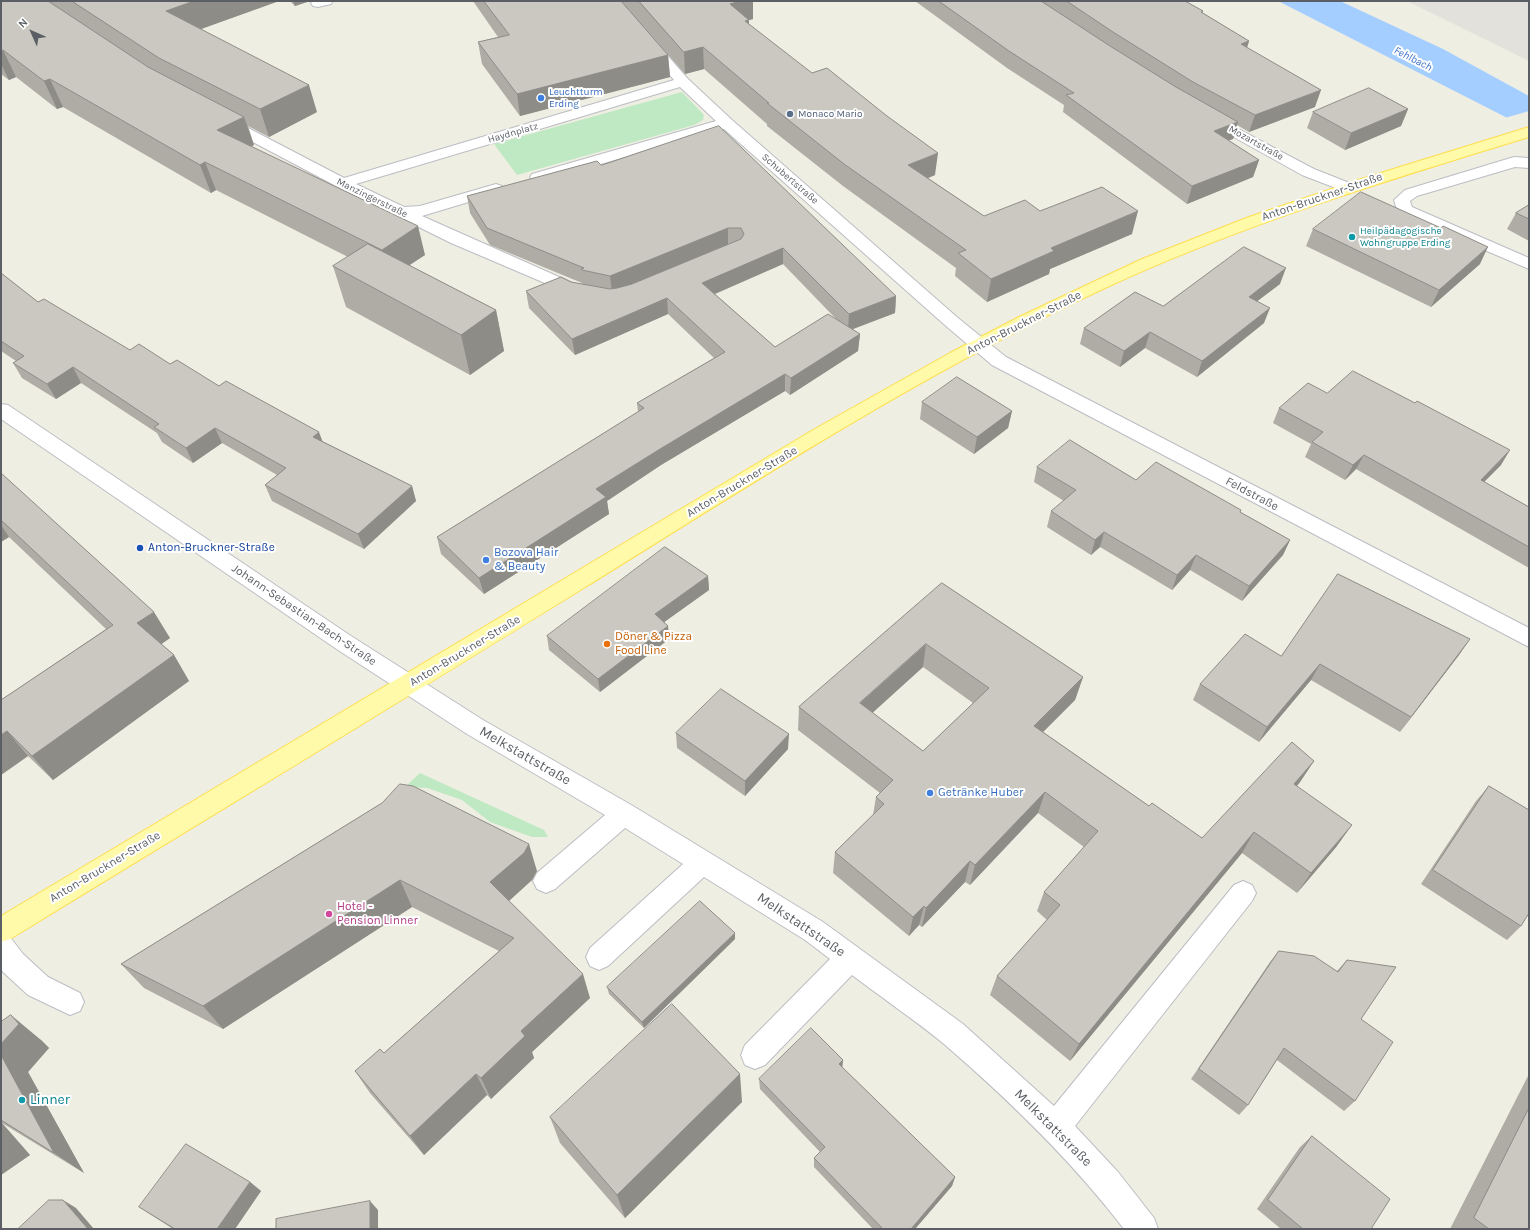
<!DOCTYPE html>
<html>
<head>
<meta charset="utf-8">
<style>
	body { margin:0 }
	#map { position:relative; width:1530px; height:1230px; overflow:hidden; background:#efeee3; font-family:Karla,sans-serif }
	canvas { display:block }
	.frame { position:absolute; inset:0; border:2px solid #5b5f65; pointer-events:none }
	.north { position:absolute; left:12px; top:12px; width:40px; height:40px; -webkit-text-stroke:3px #fff; paint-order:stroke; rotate:315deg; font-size:11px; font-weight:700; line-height:16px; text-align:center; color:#5b5f65 }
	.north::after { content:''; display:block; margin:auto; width:14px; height:18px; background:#5b5f65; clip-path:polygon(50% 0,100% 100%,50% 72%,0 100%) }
</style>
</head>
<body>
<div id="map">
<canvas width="1530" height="1230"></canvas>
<div class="frame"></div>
<div class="north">N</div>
</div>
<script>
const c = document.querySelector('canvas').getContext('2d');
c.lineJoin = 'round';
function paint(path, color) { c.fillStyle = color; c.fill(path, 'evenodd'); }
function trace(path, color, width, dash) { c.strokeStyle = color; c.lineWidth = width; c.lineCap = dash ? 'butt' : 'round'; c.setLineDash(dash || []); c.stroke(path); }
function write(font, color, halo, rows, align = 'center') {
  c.font = font + ' Karla,sans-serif'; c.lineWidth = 4; c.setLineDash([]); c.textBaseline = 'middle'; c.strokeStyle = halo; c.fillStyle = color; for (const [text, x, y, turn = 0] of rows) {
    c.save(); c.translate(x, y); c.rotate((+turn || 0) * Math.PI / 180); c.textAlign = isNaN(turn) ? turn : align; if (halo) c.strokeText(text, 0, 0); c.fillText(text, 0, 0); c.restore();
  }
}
paint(new Path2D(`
	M1407 1H1529V61Z`), '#e3e1db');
paint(new Path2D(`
	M682 92 704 115 703 120 694 125 517 175 494 144Z
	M420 773 544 830 548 837H532L490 822 462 800 427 788 405 787Z`), '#bee9c2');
paint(new Path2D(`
	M1278 1H1340L1443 49 1529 96V129Z`), '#a4ceff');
paint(new Path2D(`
	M1529 111V131L1505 118Z`), '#efeee3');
const minor = new Path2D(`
	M313 1H333L331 4 318 7 313 6 311 3Z
	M606 1H620L688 79 732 120 958 318 1006 357 1529 628V647L992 365 946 326 724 129 544 180H532L530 177 532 174 716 121 680 87 356 184 404 207 420 206 496 184 502 186 504 189 502 192 422 216 586 289 589 293 586 297 580 298 451 243 336 186 219 124 216 121 219 118H229L344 178 674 80Z
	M1208 113 1314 169 1352 184 1354 187 1352 190 1346 192 1302 175 1203 120 1201 117 1203 114Z
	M1514 157 1529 158V168L1515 167 1417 196 1410 201 1412 207 1529 258V269L1398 213 1394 200 1405 190Z
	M1 404 8 405 351 636 483 720 633 806 823 922 963 1024 1054 1106 1234 885 1243 881 1252 885 1256 893 1252 901 1075 1126 1118 1172 1154 1218 1158 1229H1124C1071 1160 1010 1101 944 1044 915 1020 882 998 852 975L765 1065 755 1069 745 1065 741 1055 745 1045 830 959 805 940 704 877 608 966 599 970 590 966 586 957 590 948 683 864 625 828 555 889 546 893 537 889 533 881 537 873 605 815 467 734 335 648 1 419Z
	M1 933 10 937 23 954 48 977 80 993 84 1002 80 1011 70 1015 28 995 3 972 1 968Z`);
const major = new Path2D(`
	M1529 127V137C1385 181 1241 225 1105 288 924 372 756 481 587 586 395 705 203 821 10 939L1 942V916L813 430 950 353 1019 317 1142 259 1249 217 1358 180Z`);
trace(minor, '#bbbdc3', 2);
trace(major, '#fdde4f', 2);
paint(minor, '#fff');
paint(major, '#fffaa9');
paint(new Path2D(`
	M1 1H279L201 29 317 112 269 137 248 126 254 145 251 146 425 255 409 265 496 310 504 351 470 375 346 307 333 266 348 257 216 190 211 193 63 107 57 109 16 77 9 80 1 74Z
	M290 1H310L295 6Z
	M473 1H621L668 55 670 77 520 116 482 64 478 42 498 37Z
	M621 1H753V19L749 20V25L935 175 928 178 984 216 1040 211 1132 234 1050 269 1049 274 987 302 955 276 956 268 843 186 767 126V124L704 69 685 74Z
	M915 1H1185L1203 11V13L1249 41 1247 48 1315 107 1249 132 1237 125 1233 139 1228 140 1259 160 1253 177 1187 204 1063 112 1064 105 1007 68Z
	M1408 109 1401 126 1345 150 1307 128 1313 112Z
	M601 165 896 296 895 313 852 329 860 334 858 351 790 395 785 391 661 465 607 501 609 514 484 594 441 554 437 537 638 412 637 403 714 358 668 314 575 355 529 308 526 291 571 282 583 284 582 283 490 245 470 213 467 196ZM783 264 837 320 775 347 715 294Z
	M1529 205V241L1507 229 1516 213Z
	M1313 229 1480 264 1431 307 1306 246Z
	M1 273 38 302 130 350 170 364 219 386 322 441 412 486 416 501 364 549 272 501 265 485 277 475 222 443 193 463 162 442 157 433 81 383 56 399 22 378 13 363 16 361 1 351Z
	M1280 284 1257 301 1264 323 1197 377 1145 348 1120 367 1080 344 1084 328 1163 306Z
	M1327 393 1501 465 1484 482 1529 507V568L1356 469 1345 480 1305 457 1311 444 1273 423 1279 408Z
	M922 402 1012 411 1008 428 974 454 920 419Z
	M1037 467 1136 480 1240 512 1290 540 1283 555 1242 601 1190 570 1172 590 1100 547 1091 555 1047 527 1051 511 1064 501 1034 482Z
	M1 473 170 638 161 644 174 655 189 681 53 780 28 756 1 775V700L106 629 9 537 1 542Z
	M708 576 709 590 664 622 668 626 669 639 600 692 549 650 547 636Z
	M942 583 1083 677 1075 700 1043 732 1149 806 1202 838 1314 761 1300 782 1297 786 1337 846 1297 893 1242 853 1070 1061 990 995 997 976 1047 920 1037 911 1044 892 1084 847 1038 813 970 885 965 882 922 927 919 925 909 936 833 873 835 852 873 815 876 797 880 793 798 730 799 707ZM923 667 973 703 923 751 872 713Z
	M1470 639 1459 655 1400 732 1311 680 1259 742 1193 700 1200 684 1281 656Z
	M676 733 788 749 745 796 677 748Z
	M1489 786 1521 926 1507 940 1421 884 1476 801Z
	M382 803 537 871 532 880 509 901 590 998 532 1052 534 1058 491 1099 487 1095 424 1155 370 1093 355 1071 384 1053 499 951 412 907 223 1029 144 988 121 964Z
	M735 939 644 1028 609 994 607 987Z
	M1279 951 1337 971 1347 960 1361 1019 1355 1101 1344 1111 1277 1060 1248 1105 1239 1115 1191 1079 1270 962Z
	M1 1022 41 1040 49 1048 28 1072 84 1173 2 1123 30 1155 1 1175Z
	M843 1060 842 1067 955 1177 952 1186 915 1229H873L814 1167V1158L820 1152 760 1089 759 1079Z
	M1529 1074V1229H1450Z
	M742 1102 625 1218 560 1143 550 1117Z
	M1312 1136 1371 1229H1281L1257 1209 1300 1147Z
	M250 1182 261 1191 235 1229H173L139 1207Z`), '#aeaca5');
paint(new Path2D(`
	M194 1H279L176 38 166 11Z
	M293 1H310L295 6Z
	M740 1H753V19L730 25V4Z
	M749 20V42L745 21Z
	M1249 41 1244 57 1241 44Z
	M703 47 704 69 685 74 684 52Z
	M3 50 16 77 9 80 1 64V51Z
	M668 55 670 77 520 116 517 94Z
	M50 79 63 107 57 109 44 81Z
	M309 85 317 112 269 137 260 109Z
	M1321 90 1315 107 1249 132 1255 115Z
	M1408 109 1401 126 1345 150 1351 133Z
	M244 117 254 145 227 158 217 130Z
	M1238 122 1233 139 1209 148 1214 131Z
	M938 153 935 175 906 187 908 165Z
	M1259 160 1253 177 1187 204 1192 186Z
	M205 162 216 190 211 193 200 165Z
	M1138 211 1132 234 1050 269 1049 274 987 302 991 279 1051 248Z
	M418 226 425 255 390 278 382 250Z
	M728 228V245L612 292 610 276Z
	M1488 247 1480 264 1431 307 1439 290Z
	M783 248V264L703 299 702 283Z
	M1286 268 1280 284 1243 312 1249 297Z
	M896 296 895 313 848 331 849 314Z
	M667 298 668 314 575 355 572 339Z
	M1270 308 1264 323 1197 377 1202 361Z
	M496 310 504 351 470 375 461 335Z
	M1150 332 1145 348 1120 367 1124 351Z
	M860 334 858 351 790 395 791 378Z
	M73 367 81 383 56 399 47 384Z
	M785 374V391L661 465 607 501 609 514 484 594 479 578 596 489 660 449Z
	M1012 411 1008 428 974 454 977 437Z
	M215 428 222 443 193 463 186 448Z
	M319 432 325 448 313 437Z
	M1510 450 1501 465 1471 495 1481 480Z
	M1364 455 1356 469 1345 480 1353 465Z
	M412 486 416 501 364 549 358 534Z
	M1 525 9 537 1 542Z
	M1104 532 1100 547 1091 555 1095 540Z
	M1290 540 1283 555 1242 601 1249 586Z
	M1196 555 1190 570 1172 590 1177 575Z
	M708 576 709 590 656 628 655 614Z
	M154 612 170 638 153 650 137 623Z
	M668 626 669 639 600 692 598 679Z
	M1470 639 1459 655 1400 732 1411 717Z
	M926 644 923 667 858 726 860 703Z
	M174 655 189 681 53 780 32 756Z
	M1320 664 1311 680 1259 742 1267 727Z
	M1083 677 1075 700 1027 748 1034 726Z
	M7 731 28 756 1 775V735Z
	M789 734 788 749 745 796V781Z
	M1314 761 1300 782 1281 806 1294 784Z
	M1045 792 1038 813 970 885 975 865Z
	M1352 825 1337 846 1297 893 1311 873Z
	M1254 832 1242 853 1070 1061 1079 1044Z
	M529 844 537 871 532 880 500 909 490 882Z
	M970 861 965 882 922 927 926 908Z
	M400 880 412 907 223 1029 203 1006Z
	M924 906 919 925 909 936 913 917Z
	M735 933V939L644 1028 642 1022Z
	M583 974 590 998 532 1052 534 1058 491 1099 481 1078 521 1031Z
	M11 1015 41 1040 49 1048 28 1072 84 1173 54 1153 1 1055V1044Z
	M843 1060 842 1070 839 1064Z
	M476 1074 487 1095 424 1155 410 1136Z
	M740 1074 742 1102 625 1218 617 1195Z
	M1 1122 30 1155 1 1175Z
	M955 1177 952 1186 915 1229H911Z
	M250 1182 261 1191 235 1229H217Z
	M63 1200 76 1208 94 1229H88Z
	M370 1201 378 1210V1229H370Z`), '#8d8c86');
const building = new Path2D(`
	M1 1H48L148 67 244 117 217 130 418 226 382 250 205 162 200 165 50 79 44 81 3 50 1 51Z
	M72 1H194L166 11 309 85 260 109 159 58Z
	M484 1H621L668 55 517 94 478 42 509 35Z
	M639 1H740L730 4 749 20 745 21 812 73 827 68 887 116 938 153 908 165 984 216 1025 200 1040 211 1102 187 1138 211 1051 248 1054 251 991 279 958 253 966 250 844 164 767 103H769L703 47 684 52Z
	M939 1H1041L1110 46 1176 87 1238 122 1214 131 1259 160 1192 186 1066 95 1074 93 1009 51Z
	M1067 1H1185L1203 11 1201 12 1249 41 1241 44 1321 90 1255 115 1193 82 1113 32Z
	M1369 88 1408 109 1351 133 1313 112Z
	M719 126 896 296 849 314 783 248 702 283 775 347 828 314 860 334 791 378 785 374 660 449 596 489 606 497 479 578 437 537 644 408 637 403 725 352 667 298 572 339 526 291 561 277 571 282 610 289 617 288 632 284 741 239 744 234 741 228H728L610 276 582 270 581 269 584 268 487 228 467 196 597 161 601 165Z
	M1361 192 1441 228 1443 226 1488 247 1439 290 1313 229Z
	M1529 205V219L1516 213Z
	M368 244 496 310 461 335 333 266Z
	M1244 247 1286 268 1249 297 1270 308 1202 361 1150 332 1124 351 1084 328 1135 292 1163 306Z
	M1 273 38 302 44 299 130 350 139 344 170 364 177 360 219 386 226 381 319 432 313 437 412 486 358 534 265 485 286 468 215 428 186 448 154 427 159 424 73 367 47 384 13 363 24 356 1 341Z
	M1353 371 1415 403 1417 401 1510 450 1481 480 1529 507V547L1364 455 1353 465 1312 442 1323 432 1279 408 1308 383 1327 393Z
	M957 377 1012 411 977 437 922 402Z
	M1070 440 1136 480 1156 462 1241 510 1240 512 1290 540 1249 586 1196 555 1177 575 1104 532 1095 540 1051 511 1076 490 1037 467Z
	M1 473 154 612 137 623 174 655 32 756 7 731 1 735V700L113 625 1 520Z
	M665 547 708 576 655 614 668 626 598 679 547 636Z
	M1338 574 1470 639 1411 717 1320 664 1267 727 1200 684 1245 634 1281 656Z
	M942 583 1083 677 1034 726 1149 806 1152 803 1202 838 1292 742 1314 761 1294 784 1352 825 1311 873 1254 832 1079 1044 997 976 1060 905 1044 892 1098 831 1045 792 975 865 970 861 926 908 924 906 913 917 835 852 884 804 876 797 893 780 799 707ZM926 644 989 688 923 751 860 703Z
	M721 689 789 734 745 781 676 733Z
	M400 784 413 786 529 844 524 853 490 882 583 974 521 1031 525 1036 481 1078 476 1074 410 1136 355 1071 380 1049 384 1053 514 938 400 880 203 1006 121 964 382 803Z
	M1489 786 1529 810V913L1521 926 1433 870Z
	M700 901 735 933 642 1022 607 987Z
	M1279 951 1314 956 1338 972 1347 960 1396 967 1361 1019 1393 1042 1355 1101 1284 1048 1248 1105 1199 1069Z
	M672 1004 740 1074 617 1195 550 1117Z
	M11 1015 19 1024 1 1044V1022Z
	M811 1028 843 1060 839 1064 955 1177 911 1229H883L814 1158 825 1147 759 1079Z
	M1 1055 54 1153 1 1120Z
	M1529 1108V1229H1489L1474 1218Z
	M1312 1136 1390 1199 1371 1229H1303L1268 1200Z
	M186 1144 250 1182 217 1229H175L139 1207Z
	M49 1200H63L88 1229H18Z
	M370 1201V1229H276V1219Z`);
paint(building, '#cac8c0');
trace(building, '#8d8c86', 1);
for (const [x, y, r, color] of [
	[541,98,4,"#3f7fe0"],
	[790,114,4,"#5c6f8a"],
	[1352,237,4,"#0f9aa8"],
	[140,548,4,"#1a4fb4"],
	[486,560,4,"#3f7fe0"],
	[607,644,4,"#e8710a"],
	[930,793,4,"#3f7fe0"],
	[329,914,4,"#d1479c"],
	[22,1100,4,"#0f9aa8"]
]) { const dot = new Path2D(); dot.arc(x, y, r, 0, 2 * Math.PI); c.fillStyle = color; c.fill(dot); trace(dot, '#fff', 1.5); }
write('10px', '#366cbe', '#fff', [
	["Leuchtturm",549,92],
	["Erding",549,104]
], 'left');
write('10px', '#4e5e75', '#fff', [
	["Monaco Mario",798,114]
], 'left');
write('10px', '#5b5f65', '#fff', [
	["Haydnplatz",513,133,-16],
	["Mozartstraße",1256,143,29],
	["Schubertstraße",790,179,41],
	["Manzingerstraße",372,198,26]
]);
write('10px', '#0d838f', '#fff', [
	["Heilpädagogische",1360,231],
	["Wohngruppe Erding",1360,243]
], 'left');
write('italic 11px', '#3c73cd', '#fff', [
	["Fehlbach",1413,59,27]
]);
write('12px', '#5b5f65', '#fff', [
	["Anton-Bruckner-Straße",1322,197,-19],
	["Anton-Bruckner-Straße",1024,323,-27],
	["Anton-Bruckner-Straße",742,482,-31],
	["Feldstraße",1252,494,28],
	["Johann-Sebastian-Bach-Straße",304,615,34],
	["Anton-Bruckner-Straße",465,651,-31],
	["Anton-Bruckner-Straße",105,867,-31]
]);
write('12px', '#164399', '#fff', [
	["Anton-Bruckner-Straße",148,548]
], 'left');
write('12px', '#366cbe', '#fff', [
	["Bozova Hair",494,553],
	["& Beauty",494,567],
	["Getränke Huber",938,793]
], 'left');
write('12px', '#c56008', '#fff', [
	["Döner & Pizza",615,637],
	["Food Line",615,651]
], 'left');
write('12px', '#b23c85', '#fff', [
	["Hotel -",337,907],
	["Pension Linner",337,921]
], 'left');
write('14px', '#5b5f65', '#fff', [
	["Melkstattstraße",525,756,30],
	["Melkstattstraße",801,925,34],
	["Melkstattstraße",1053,1128,45]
]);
write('14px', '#0d838f', '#fff', [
	["Linner",30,1100]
], 'left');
</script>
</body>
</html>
